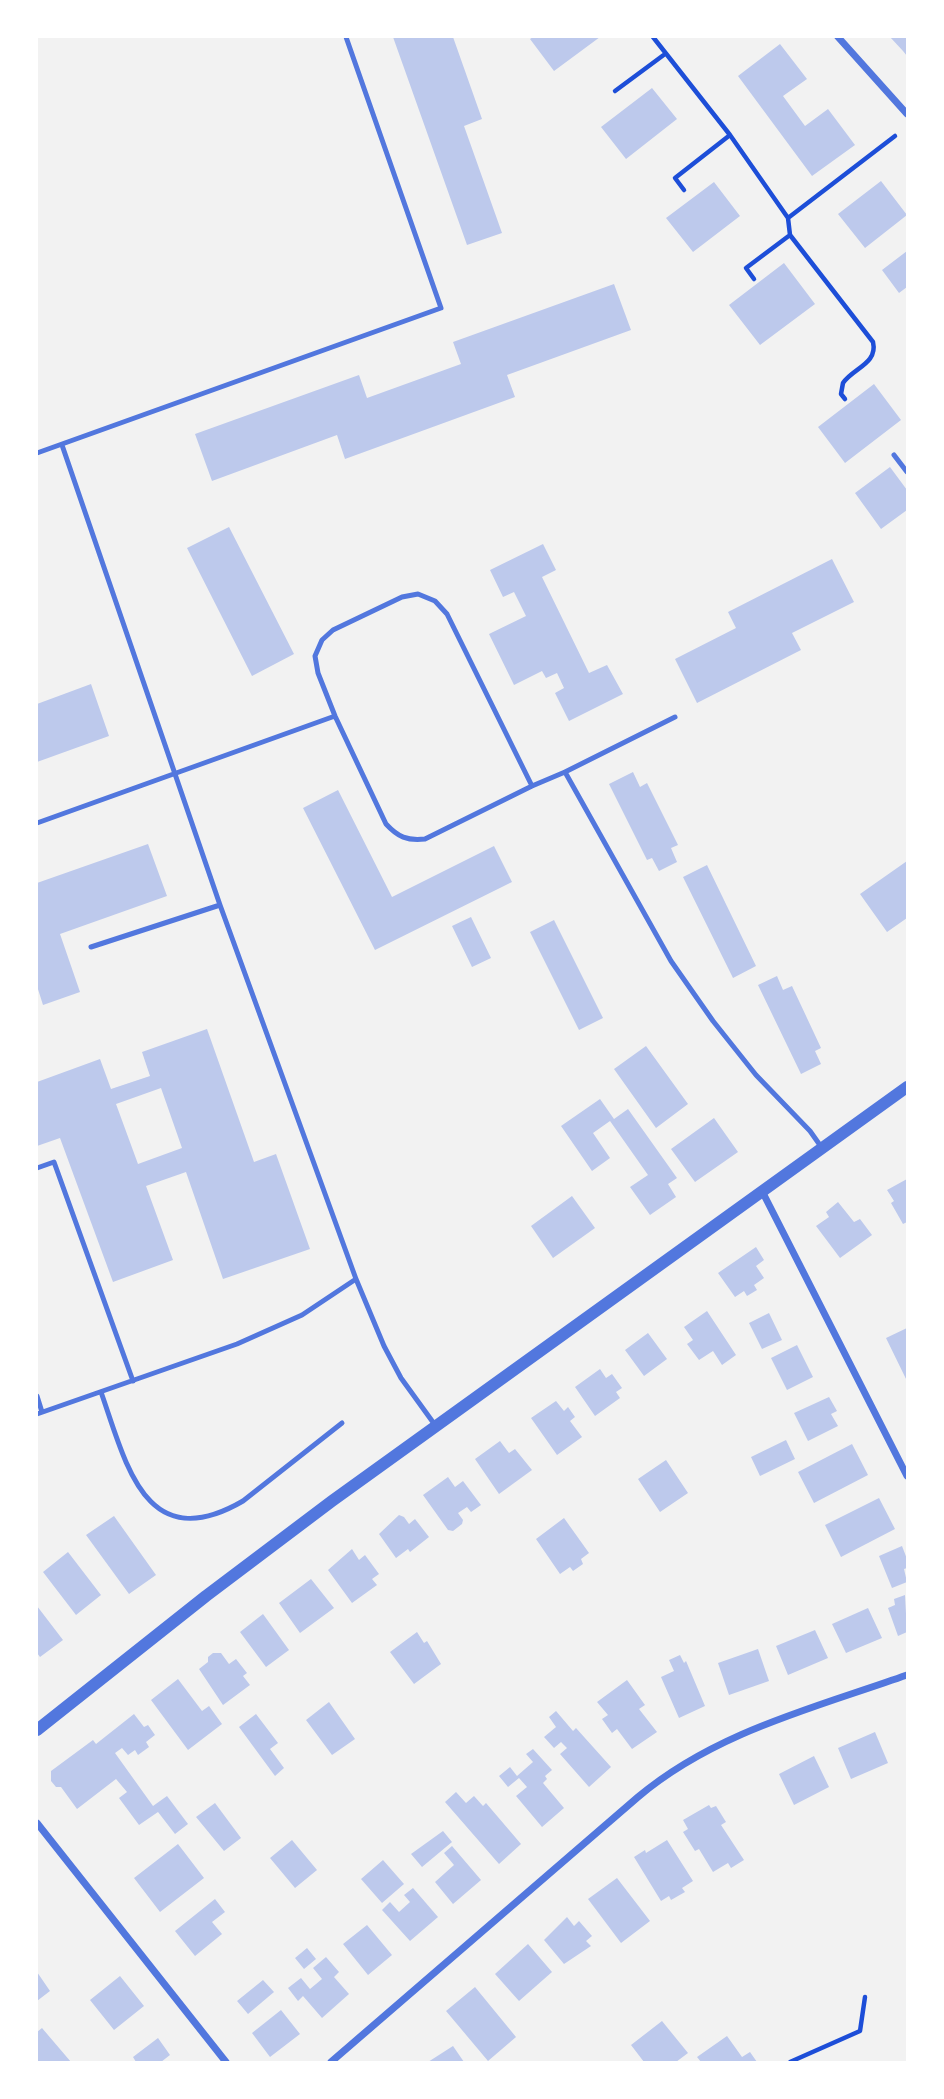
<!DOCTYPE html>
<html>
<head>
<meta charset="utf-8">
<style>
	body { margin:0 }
	#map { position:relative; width:944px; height:2099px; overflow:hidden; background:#f2f2f2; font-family:"PT Sans Narrow",sans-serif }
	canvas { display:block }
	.frame { position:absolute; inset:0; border:38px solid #fff; pointer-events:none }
</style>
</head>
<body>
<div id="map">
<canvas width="944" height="2099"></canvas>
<div class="frame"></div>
</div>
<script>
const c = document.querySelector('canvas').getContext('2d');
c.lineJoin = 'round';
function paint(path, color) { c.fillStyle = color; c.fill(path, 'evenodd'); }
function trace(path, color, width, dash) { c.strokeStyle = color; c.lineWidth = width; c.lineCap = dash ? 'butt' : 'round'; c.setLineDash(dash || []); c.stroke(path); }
paint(new Path2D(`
	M393 37H453L482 119 464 126 502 233 467 245Z
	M533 37H600L554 71 530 39Z
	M890 37H907V56L903 51Z
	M780 44 807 79 783 96 805 126 828 109 855 145 812 176 738 76Z
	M652 88 677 119 626 159 601 127Z
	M881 181 907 215 865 248 838 214Z
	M714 182 740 216 693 252 666 218Z
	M907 251V287L899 293 882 270Z
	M784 263 815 304 760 345 729 305Z
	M614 284 631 330 507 375 515 397 345 459 337 435 212 481 195 434 359 375 367 398 461 364 453 342Z
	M874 384 901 420 845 463 818 427Z
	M890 467 907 490V510L881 529 855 493Z
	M229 527 294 654 252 676 187 548Z
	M543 544 556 570 542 577 589 673 607 665 623 694 569 721 555 693 564 688 557 673 546 678 542 671 514 685 489 634 526 616 514 592 503 597 490 570Z
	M832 559 854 602 792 633 801 650 697 703 675 659 736 628 728 612Z
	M91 684 109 736 37 762V704Z
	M633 772 640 787 647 783 678 845 671 848 677 862 659 871 652 858 647 860 609 784Z
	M338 790 392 897 494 846 512 882 375 950 303 808Z
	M148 844 167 896 60 934 80 992 43 1005 37 986V883Z
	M907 861V918L887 932 860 894Z
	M707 865 756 966 733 978 683 877Z
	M471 917 491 958 472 967 452 926Z
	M554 920 603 1018 579 1030 530 932Z
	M777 976 783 990 792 986 821 1048 815 1051 821 1064 801 1074 758 985Z
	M207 1029 254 1162 276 1154 310 1249 223 1279 186 1172 146 1186 173 1260 113 1282 60 1138 37 1146V1082L100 1059 111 1089 150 1076 142 1052ZM161 1088 182 1148 138 1164 116 1104Z
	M646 1046 688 1104 656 1128 614 1069Z
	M600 1099 614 1119 628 1109 677 1178 668 1184 676 1197 650 1215 630 1187 648 1175 610 1121 593 1133 610 1158 592 1171 561 1126Z
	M714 1118 738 1152 695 1182 671 1149Z
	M907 1179V1222L903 1224 891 1203 894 1201 887 1190Z
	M572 1196 595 1228 553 1258 531 1226Z
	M838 1202 854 1222 860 1219 872 1235 840 1258 816 1226 829 1217 826 1212Z
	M756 1247 764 1260 756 1266 764 1278 754 1285 757 1290 747 1296 744 1291 735 1297 718 1273Z
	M707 1311 736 1355 722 1365 713 1351 699 1360 687 1344 693 1340 684 1327Z
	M769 1313 782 1340 762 1349 749 1323Z
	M907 1328V1381L886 1338Z
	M648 1333 667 1359 644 1376 625 1350Z
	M797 1345 813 1377 787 1390 771 1358Z
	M600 1369 606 1378 612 1374 622 1388 616 1392 620 1398 595 1416 575 1387Z
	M829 1397 837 1411 831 1414 838 1426 808 1441 794 1413Z
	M556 1401 564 1411 568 1407 575 1417 570 1421 582 1437 557 1455 531 1418Z
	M786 1440 795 1459 760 1476 751 1457Z
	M500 1441 509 1453 515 1449 532 1470 499 1494 475 1459Z
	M852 1444 868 1475 814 1503 798 1472Z
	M666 1460 688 1493 660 1512 638 1479Z
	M448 1477 455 1487 463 1481 481 1505 471 1512 467 1507 458 1513 463 1520 462 1524 453 1531 448 1530 423 1495Z
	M879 1498 895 1529 841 1557 825 1525Z
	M399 1515 404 1517 409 1524 415 1519 429 1537 410 1552 408 1549 396 1558 379 1534Z
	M114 1516 156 1575 129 1594 86 1535Z
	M564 1518 589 1553 581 1559 583 1564 573 1571 570 1567 560 1574 536 1539Z
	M902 1546 907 1559V1568L904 1569 907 1582 892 1588 879 1556Z
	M352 1549 359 1560 365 1555 379 1574 372 1579 377 1585 352 1603 328 1570Z
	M68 1552 101 1595 76 1615 43 1572Z
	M311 1579 334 1608 300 1633 279 1603Z
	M905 1595 907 1632 898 1636 888 1608 895 1605 894 1599Z
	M37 1606 63 1640 40 1657 37 1653Z
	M868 1608 882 1638 846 1653 832 1624Z
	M263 1614 289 1650 266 1667 240 1632Z
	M815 1630 828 1658 788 1675 776 1646Z
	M417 1632 424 1643 427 1641 441 1664 414 1684 390 1652Z
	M758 1649 769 1681 729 1695 718 1663Z
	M213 1653H221L229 1664 236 1659 247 1673 243 1676 250 1685 223 1705 199 1669 208 1662V1657Z
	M680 1655 684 1663 686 1661 705 1706 679 1718 661 1677 674 1671 669 1660Z
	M178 1679 202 1711 209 1706 222 1724 188 1750 151 1700Z
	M627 1680 645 1705 639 1709 657 1732 632 1749 617 1729 612 1733 602 1719 608 1715 597 1702Z
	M329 1702 355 1739 332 1755 306 1720Z
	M556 1711 573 1731 576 1728 611 1767 589 1787 560 1754 567 1748 561 1742 554 1748 544 1737 556 1727 549 1717Z
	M134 1714 144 1727 148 1725 155 1735 146 1742 149 1747 138 1755 135 1750 128 1755 122 1748 115 1753 153 1806 167 1796 188 1824 175 1834 158 1812 139 1825 119 1798 127 1792 116 1779 77 1809 61 1787H56L51 1781V1771L93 1740 96 1744Z
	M256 1714 278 1743 270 1749 284 1768 275 1776 239 1727Z
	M875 1732 888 1763 851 1779 838 1748Z
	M533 1749 552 1770 545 1776 547 1779 543 1783 564 1808 542 1827 516 1796 527 1787 519 1778 508 1787 499 1776 510 1767 517 1776 533 1762 526 1754Z
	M814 1756 829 1787 794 1805 779 1774Z
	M456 1792 466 1803 474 1796 483 1806 486 1803 521 1844 499 1864 445 1802Z
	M215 1803 241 1838 224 1851 196 1817Z
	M709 1805 711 1808 716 1806 726 1822 721 1825 744 1860 731 1868 728 1863 713 1872 699 1849 695 1851 683 1832 688 1829 683 1820Z
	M443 1831 452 1842 422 1867 411 1854Z
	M292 1840 317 1870 295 1888 270 1858Z
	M667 1840 693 1881 682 1888 685 1892 671 1900 669 1896 661 1901 634 1857 645 1850 646 1853Z
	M178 1844 204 1878 160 1912 134 1878Z
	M452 1846 481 1880 453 1904 435 1882 454 1865 444 1853Z
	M383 1860 404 1884 382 1903 361 1879Z
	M617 1878 650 1921 621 1943 588 1899Z
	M413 1888 438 1917 410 1941 382 1910 390 1902 399 1912 410 1902 404 1895Z
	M215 1899 225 1912 212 1922 222 1934 195 1956 175 1931Z
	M567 1917 574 1926 579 1921 592 1936 586 1941 591 1946 564 1964 544 1940Z
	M367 1925 392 1955 368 1975 343 1944Z
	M528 1944 552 1972 519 2001 495 1974Z
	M307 1948 316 1959 304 1969 295 1958Z
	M326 1957 339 1972 334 1977 349 1994 322 2018 303 1996 298 2001 288 1988 301 1978 310 1989 322 1979 313 1968Z
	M37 1972 50 1991 37 2001Z
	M120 1976 144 2006 114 2030 90 2000Z
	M263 1980 274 1992 248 2014 237 2001Z
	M475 1987 516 2037 488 2061 446 2011Z
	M281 2010 300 2034 270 2057 252 2033Z
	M662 2021 688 2053 676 2062H644L631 2045Z
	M42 2028 71 2062H37V2032Z
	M727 2036 742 2057 750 2052 757 2062H701L697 2057Z
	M158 2038 170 2055 161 2062H136L133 2057Z
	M453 2046 464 2062H428Z`), '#bdc9ec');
trace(new Path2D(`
	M653 37 730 135 788 218 790 235 873 342C878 364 853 368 843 383L841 394 845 399
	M615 91 665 54
	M684 190 675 178 730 135
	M788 218 895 136
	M754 279 746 268 790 235
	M790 2062 860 2031 865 1997`), '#1d4ed8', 4.5);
trace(new Path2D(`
	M62 445 220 905 356 1279 384 1346 401 1378 435 1425
	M37 453 441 308 346 37
	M894 455 907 472
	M418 594 435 601 447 614 532 786 425 839C407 841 398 837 386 824L335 716 318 673 315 656 322 640 333 630 402 597Z
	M565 772 675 717
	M532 786 565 772 671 961 713 1021 756 1075 810 1131 822 1148
	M37 823 335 716
	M91 947 220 905
	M37 1168 54 1162 133 1381
	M101 1392C126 1463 145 1558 243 1501L342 1423
	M37 1396 42 1412
	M37 1414 237 1344 302 1315 356 1279`), '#5277de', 5);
trace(new Path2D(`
	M838 37 907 114
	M762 1191 907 1476
	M37 1823 226 2062
	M331 2062 638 1797C715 1732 814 1708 907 1675`), '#5277de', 7);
trace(new Path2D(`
	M37 1730 206 1596 332 1501 907 1087`), '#5277de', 12);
</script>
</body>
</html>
